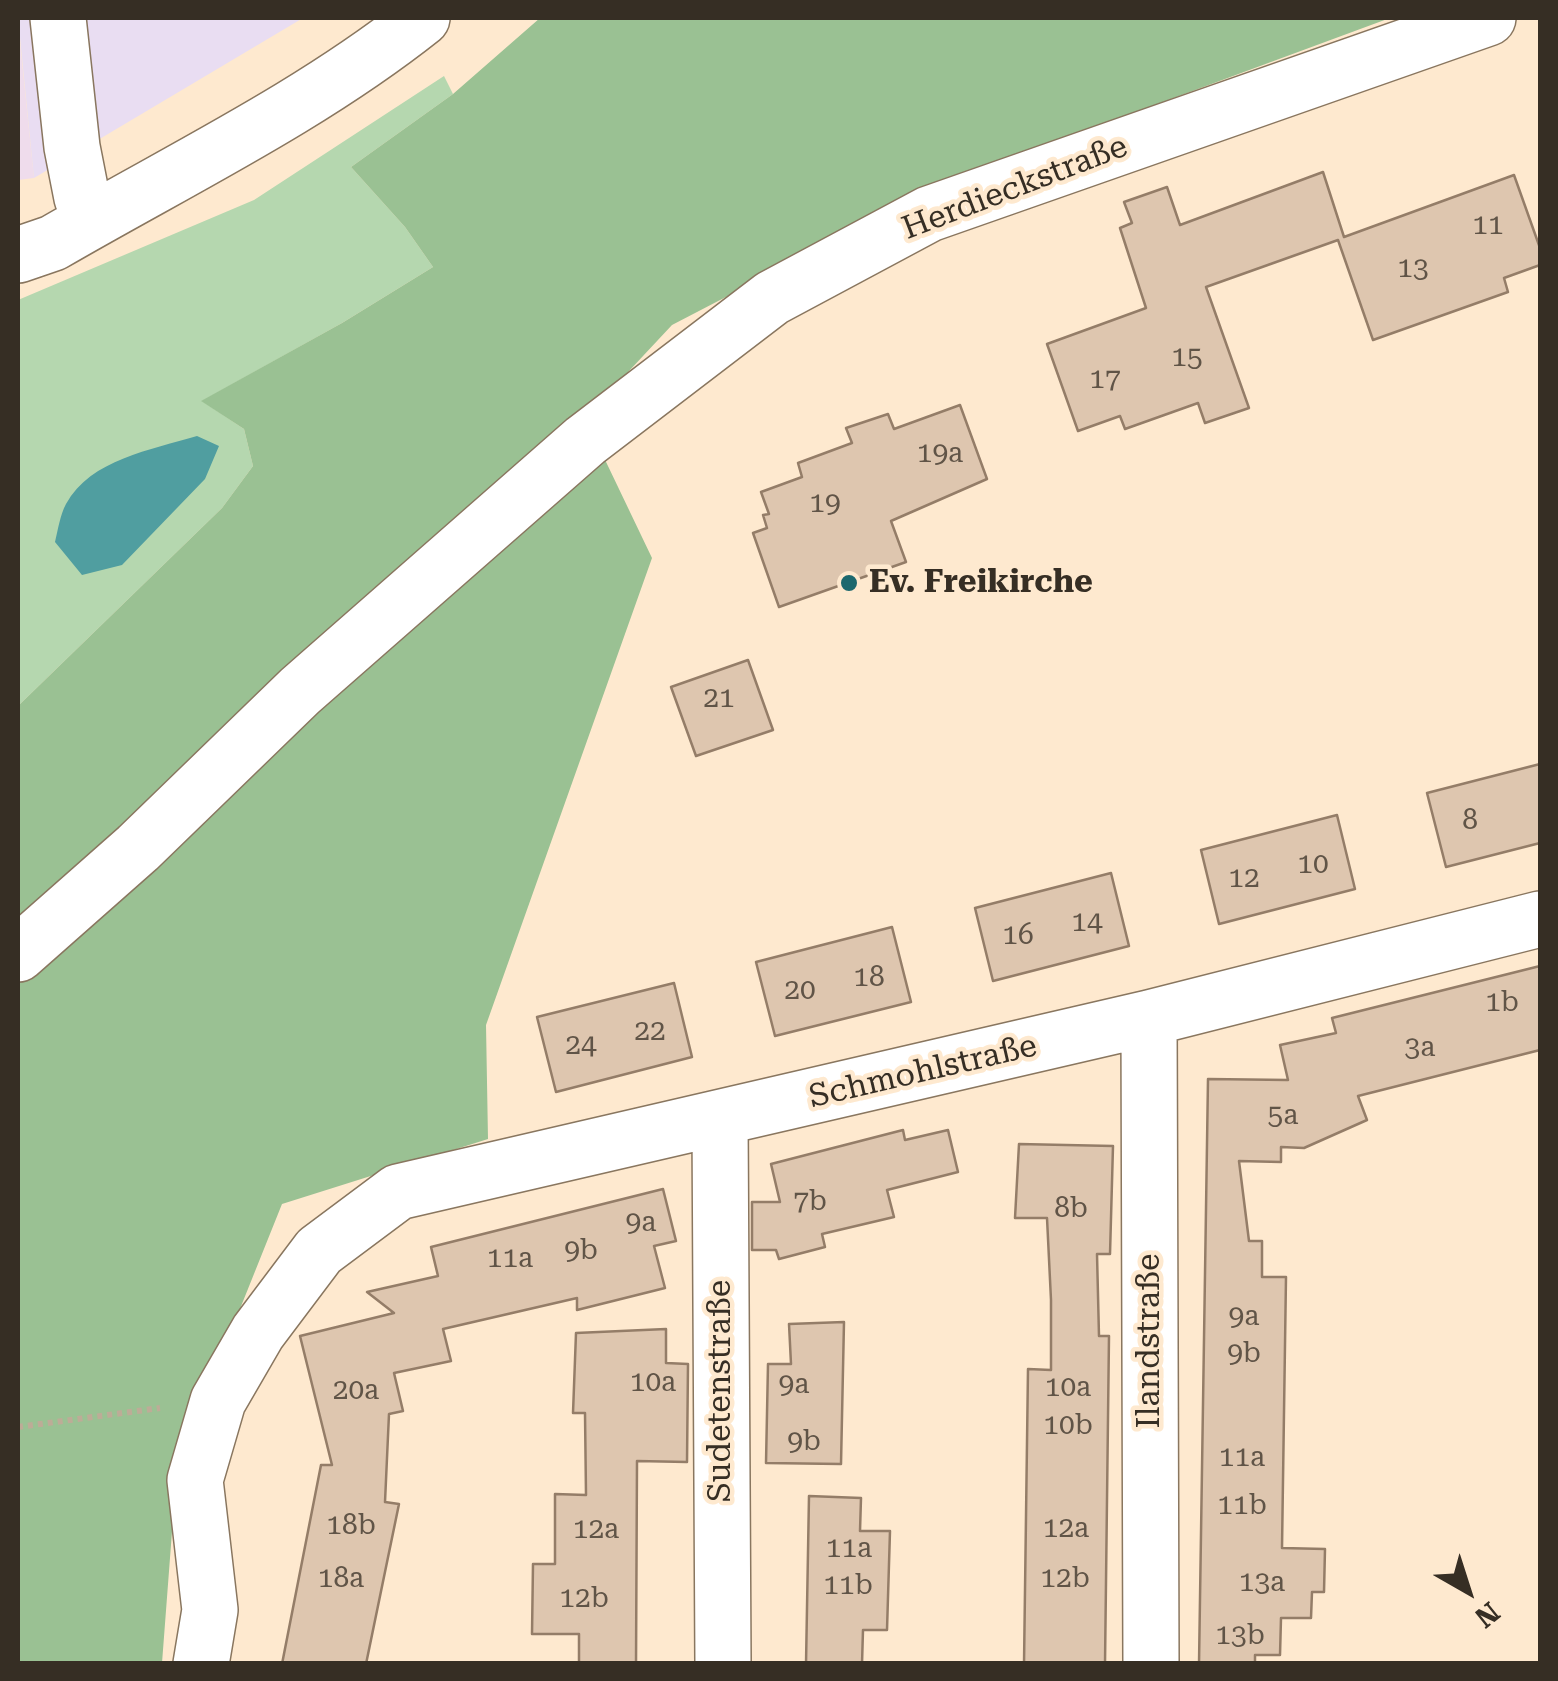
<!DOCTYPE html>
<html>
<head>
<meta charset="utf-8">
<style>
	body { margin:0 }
	#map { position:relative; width:1558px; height:1681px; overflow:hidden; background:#fee9cf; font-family:"Roboto Serif",serif }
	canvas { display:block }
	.frame { position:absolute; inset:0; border:20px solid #362e24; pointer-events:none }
	.north { position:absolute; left:1418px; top:1541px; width:100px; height:100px; -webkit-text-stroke:8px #fee9cf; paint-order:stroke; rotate:141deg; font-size:28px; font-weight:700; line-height:40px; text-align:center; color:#362e24 }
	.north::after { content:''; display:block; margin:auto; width:35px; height:45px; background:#362e24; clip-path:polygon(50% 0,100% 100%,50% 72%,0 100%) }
</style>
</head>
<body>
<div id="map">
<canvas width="1558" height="1681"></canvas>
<div class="frame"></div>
<div class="north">N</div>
</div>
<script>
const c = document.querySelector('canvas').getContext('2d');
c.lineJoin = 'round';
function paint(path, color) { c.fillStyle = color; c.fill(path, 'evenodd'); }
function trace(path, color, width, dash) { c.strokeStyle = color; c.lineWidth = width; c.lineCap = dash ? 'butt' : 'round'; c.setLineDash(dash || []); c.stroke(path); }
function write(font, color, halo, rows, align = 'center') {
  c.font = font + ' "Roboto Serif",serif'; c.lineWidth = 9; c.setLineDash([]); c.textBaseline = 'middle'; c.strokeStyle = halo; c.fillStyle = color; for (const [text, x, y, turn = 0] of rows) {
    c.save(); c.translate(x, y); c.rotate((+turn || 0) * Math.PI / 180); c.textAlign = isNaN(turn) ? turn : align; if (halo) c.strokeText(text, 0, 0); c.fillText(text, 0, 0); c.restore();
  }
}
paint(new Path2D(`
	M18 23 34 178 18 180Z`), '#efdcec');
paint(new Path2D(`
	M18 18H303L34 178Z`), '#e9ddf2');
paint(new Path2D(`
	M444 76 453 94 351 167 405 227 433 267 342 323 202 401 244 429 253 466 222 508 18 706V300L254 200Z`), '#b5d7af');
paint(new Path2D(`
	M540 18H1390L949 181 672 325 585 418 652 558 486 1025 488 1139 282 1204 177 1466 162 1663H18V706L222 508 253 466 244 429 201 401 342 323 433 267 405 227 351 167 453 94Z`), '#9ac193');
paint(new Path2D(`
	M197 436 219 446 205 479 122 565 82 575 55 542C58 530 60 515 66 504 91 459 151 450 197 436Z`), '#509ea0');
const building = new Path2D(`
	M1323 172 1344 237 1514 175 1540 248V265L1504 278 1508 292 1373 340 1338 240 1206 287 1249 408 1205 423 1198 403 1125 429 1120 416 1078 431 1047 344 1146 308 1120 228 1132 223 1124 202 1167 187 1180 225Z
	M960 405 987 479 891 521 906 562 779 607 753 533 767 528 763 515 769 514 761 492 802 477 798 463 852 443 846 428 888 414 894 429Z
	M748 660 773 730 696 756 671 687Z
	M1540 764V843L1446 867 1427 793Z
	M1337 815 1355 889 1219 924 1201 850Z
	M1111 873 1129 946 993 981 975 908Z
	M892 927 911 1002 775 1036 756 962Z
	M1540 966V1050L1358 1096 1367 1120 1304 1148 1281 1147V1162L1239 1161 1249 1241H1262V1277H1286L1282 1548 1325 1549 1324 1592H1312L1311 1618H1281L1280 1655H1255V1664H1199L1208 1079 1288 1080 1280 1045 1336 1033 1332 1018Z
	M674 983 692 1057 556 1092 537 1017Z
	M903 1130 905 1140 948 1130 958 1172 887 1190 894 1217 822 1234 825 1247 779 1259 776 1250H752V1202H780L771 1164Z
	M1019 1144 1113 1146 1110 1254H1097L1099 1336H1109L1105 1664H1024L1028 1369 1051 1370V1300L1047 1218H1015Z
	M663 1189 676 1241 654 1246 665 1288 577 1310V1298L443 1329 451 1361 394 1373 403 1411 389 1414 385 1502 399 1504 366 1664H282L321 1465H332L300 1336 394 1313 367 1292 438 1276 431 1247Z
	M844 1322 841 1464 766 1463 768 1364H791L789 1324Z
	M666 1329V1363L688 1364 687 1462 637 1461 636 1664H579V1634H532L533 1564H555V1494L586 1495 585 1413H573L576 1333Z
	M809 1496 861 1498 860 1531H890L887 1630H863L862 1664H806Z`);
paint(building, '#dec6af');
trace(building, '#947d68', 2.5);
const minor = new Path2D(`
	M58 18 72 147 82 198
	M18 255 53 243C177 171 310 107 422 18
	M18 954 138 848 300 691 585 441 772 298 929 214 1488 18
	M1149 1018 1151 1664
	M720 1119 723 1664
	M201 1664 210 1610 195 1480 218 1401 258 1332 319 1251 398 1192 1149 1018 1540 919`);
trace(minor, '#89765f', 58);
trace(new Path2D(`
	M18 1427 160 1408`), '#bdac97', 6, [5, 5]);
trace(minor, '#fff', 55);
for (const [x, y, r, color] of [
	[849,583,10,"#1c686e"]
]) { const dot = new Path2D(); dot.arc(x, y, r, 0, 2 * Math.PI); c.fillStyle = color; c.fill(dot); trace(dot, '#fee9cf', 4); }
write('28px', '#605447', null, [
	["11",1488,226],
	["13",1413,269],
	["15",1187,358],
	["17",1105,380],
	["19a",940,454],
	["19",825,504],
	["21",719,699],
	["8",1470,821],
	["10",1313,865],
	["12",1244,879],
	["14",1087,923],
	["16",1018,936],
	["18",869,978],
	["20",800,991],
	["1b",1502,1003],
	["22",650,1032],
	["24",581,1046],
	["3a",1420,1048],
	["5a",1283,1116],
	["7b",810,1202],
	["8b",1071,1209],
	["9a",641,1223],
	["9b",581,1251],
	["11a",510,1259],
	["9a",1244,1317],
	["9b",1244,1354],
	["10a",653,1383],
	["9a",794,1385],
	["10a",1068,1388],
	["20a",356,1391],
	["10b",1068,1426],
	["9b",804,1442],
	["11a",1242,1458],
	["11b",1242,1506],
	["18b",351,1526],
	["12a",1066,1529],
	["12a",596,1530],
	["11a",849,1549],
	["18a",341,1579],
	["12b",1065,1579],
	["13a",1262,1583],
	["11b",848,1586],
	["12b",584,1599],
	["13b",1240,1636]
]);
write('32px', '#362e24', '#fee9cf', [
	["Herdieckstraße",1015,188,-21],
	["Schmohlstraße",923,1072,-13],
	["Ilandstraße",1150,1341,-90],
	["Sudetenstraße",721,1391,-90]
]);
write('bold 32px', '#362e24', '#fee9cf', [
	["Ev. Freikirche",869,583]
], 'left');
</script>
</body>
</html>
